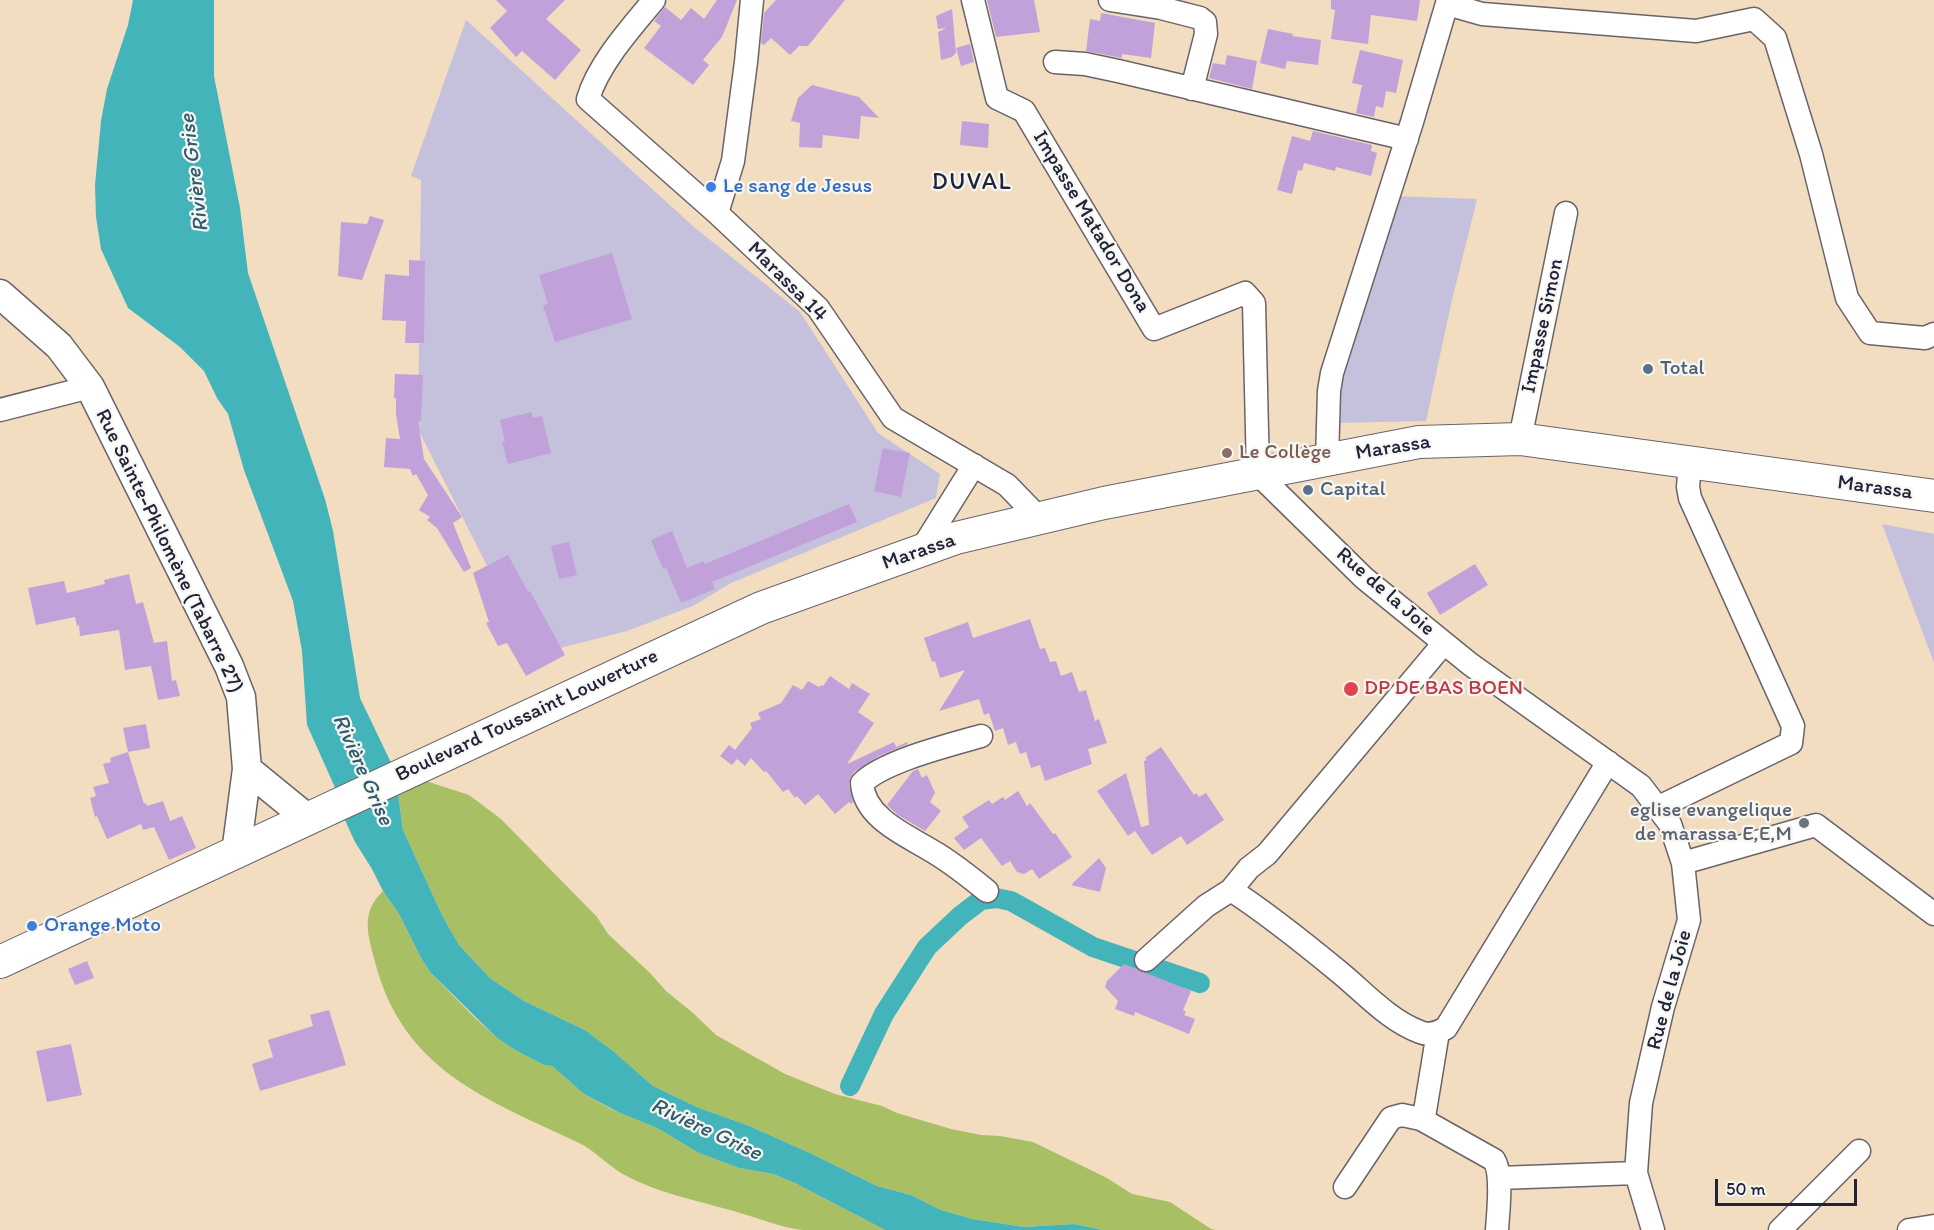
<!DOCTYPE html>
<html>
<head>
<meta charset="utf-8">
<style>
	body { margin:0 }
	#map { position:relative; width:1934px; height:1230px; overflow:hidden; background:#f2ddc0; font-family:Itim,sans-serif }
	canvas { display:block }
	.scale { position:absolute; left:1715px; top:1179px; width:142px; height:27px; box-sizing:border-box; border:3px solid #22223b; border-top:0; padding-left:8px; font-size:18px; line-height:21px; white-space:nowrap; color:#22223b; -webkit-text-stroke:4px #f6f6f2; paint-order:stroke }
</style>
</head>
<body>
<div id="map">
<canvas width="1934" height="1230"></canvas>
<div class="scale">50 m</div>
</div>
<script>
const c = document.querySelector('canvas').getContext('2d');
c.lineJoin = 'round';
function paint(path, color) { c.fillStyle = color; c.fill(path, 'evenodd'); }
function trace(path, color, width, dash) { c.strokeStyle = color; c.lineWidth = width; c.lineCap = dash ? 'butt' : 'round'; c.setLineDash(dash || []); c.stroke(path); }
function write(font, color, halo, rows, align = 'center') {
  c.font = font + ' Itim,sans-serif'; c.lineWidth = 4.5; c.setLineDash([]); c.textBaseline = 'middle'; c.strokeStyle = halo; c.fillStyle = color; for (const [text, x, y, turn = 0] of rows) {
    c.save(); c.translate(x, y); c.rotate((+turn || 0) * Math.PI / 180); c.textAlign = isNaN(turn) ? turn : align; if (halo) c.strokeText(text, 0, 0); c.fillText(text, 0, 0); c.restore();
  }
}
paint(new Path2D(`
	M466 20 694 227 800 312 878 433 940 474 936 498 731 583 693 606 627 631 532 655 418 429 421 180 411 176Z
	M1393 196 1477 199 1451 304 1426 421 1335 423 1337 375Z
	M1882 524 1934 534V663Z`), '#c5c0db');
paint(new Path2D(`
	M395 771 469 795 501 819 597 917 608 934 650 973 666 991 693 1013 716 1035 785 1074 835 1094 882 1106 897 1113 951 1129 981 1135 1000 1136 1033 1142 1107 1178 1132 1194 1170 1202 1211 1229 1216 1230H1103L1074 1224 1024 1227 973 1219 941 1210 911 1195 877 1186 810 1153 747 1125 699 1108 653 1086 613 1051 585 1030 524 1001 490 978 459 945 442 915 403 830Z
	M383 891 399 914 421 958 430 972 471 1014 497 1038 515 1050 544 1065 552 1066 584 1094 611 1109 657 1128 699 1153 739 1168 773 1174 795 1183 885 1230C858 1230 830 1230 803 1230 782 1228 758 1218 737 1212 699 1201 656 1193 621 1173 606 1164 593 1149 577 1142 486 1099 403 1070 375 962 368 935 360 913 383 891Z`), '#a8bf64');
paint(new Path2D(`
	M133 0H214V76L240 208 248 273 325 499 333 531 360 698 395 771 403 830 442 915 459 945 490 978 524 1001 585 1030 613 1051 653 1086 699 1108 747 1125 810 1153 877 1186 911 1195 941 1210 973 1219 1024 1227 1074 1224 1103 1230H885L795 1183 773 1174 739 1168 699 1153 657 1128 618 1112 584 1094 552 1066 544 1065 515 1050 497 1038 430 972 421 958 399 914 383 891 372 869 355 842 344 818 337 792 307 725 302 651 293 601 244 470 228 414 217 398 204 371 180 347 128 308 101 249 96 217 95 185 101 121 107 89 128 25Z`), '#44b4bb');
trace(new Path2D(`
	M850 1086 884 1014 927 947 960 916 981 900 996 898 1011 901 1093 947 1200 983`), '#44b4bb', 20);
paint(new Path2D(`
	M496 0H565L546 19 581 50 555 80 522 51 516 57 490 28 507 11Z
	M717 0H737L722 37 703 60 709 65 693 85 644 48 661 26 654 21 665 7 681 20 691 8 704 19Z
	M776 0H845L808 46H799L790 55 771 38 764 45 761 43 764 13Z
	M987 0H1034L1040 32 996 37Z
	M1331 0H1420L1417 21 1371 15 1368 44 1331 39 1335 10 1331 9Z
	M952 9 956 53 952 57 941 60 938 32 946 28 938 29 936 16Z
	M1101 13 1155 23 1151 58 1122 54V58L1086 51 1090 19 1100 21Z
	M1268 29 1293 34 1292 36 1321 40 1318 65 1287 61 1285 69 1260 63Z
	M970 44 974 62 961 66 956 48Z
	M1360 50 1403 60 1396 93 1386 91 1383 108 1376 106 1374 117 1356 113 1362 85 1352 83Z
	M1227 55 1257 61 1252 89 1209 78 1213 63 1225 65Z
	M812 85 859 97 879 118 861 116 859 139 823 135 822 148 799 147 800 123 791 121 798 98Z
	M962 121 989 124 988 148 960 145Z
	M1313 131 1372 145 1371 151 1377 153 1371 176 1336 167 1335 171 1304 163 1302 171 1298 170 1292 194 1277 190 1292 136 1310 141Z
	M370 216 384 220 362 280 338 276 341 222 367 224Z
	M612 253 632 319 555 342 543 305 548 304 539 275Z
	M409 260 425 261 424 343H405L406 321 382 320 385 274 409 276Z
	M395 374 423 375 421 421H418L424 459 462 517 453 523 471 568 464 572 437 528 427 520 430 517 419 510 428 495 416 474 413 476 410 469 384 467 386 438 400 439 396 414V398H394Z
	M531 412 533 418 542 416 551 453 508 464 502 442H505L500 420Z
	M883 448 910 453 901 497 874 491Z
	M849 504 857 522 712 582 715 589 681 603 666 568 663 569 651 540 672 531 687 568 703 561 705 564Z
	M569 542 577 575 559 579 551 546Z
	M508 555 528 592 530 591 565 655 526 676 507 643 498 646 486 623 489 622 473 573Z
	M1475 564 1488 585 1440 615 1427 593Z
	M129 574 136 604 143 602 154 643 167 641 172 681 176 680 180 696 158 700 151 666 125 670 119 630 80 636 79 625 77 626 75 617 36 625 28 588 64 581 67 593 105 584 104 580Z
	M1030 619 1040 649 1045 648 1050 662 1056 661 1061 676 1072 672 1079 692 1086 690 1095 721 1099 719 1107 743 1088 749 1092 764 1045 781 1040 765 1031 768 1026 752 1020 754 1016 742 1008 745 1003 728 995 731 989 713 984 715 979 699 939 711 965 670 940 678 935 661 932 662 924 638 968 622 973 638Z
	M830 676 849 689 852 683 870 694 858 712 874 723 847 764 894 742 896 747 907 742 908 744 879 756 854 772 850 778 849 785 853 802 851 804 849 802 835 814 818 794 805 805 797 796 795 798 788 789 783 792 766 771 764 772 751 758 745 766 737 759 732 765 720 756 729 745 735 750 752 728 750 723 761 719 758 713 781 703 793 685 802 690 808 681 819 687 821 685 823 686Z
	M146 724 150 748 128 752 123 728Z
	M1161 747 1194 795 1196 793 1199 797 1206 793 1224 820 1187 845 1181 836 1152 855 1135 831 1128 836 1097 791 1126 773 1141 827 1149 825 1144 761 1147 760 1145 758Z
	M128 752 144 804 146 803 147 806 163 801 170 821 182 816 196 848 169 860 154 827 143 830 141 824 107 839 97 816 95 817 90 798 96 796 93 787 109 783 103 764 111 762 110 758Z
	M918 769 922 778 927 775 935 793 930 802 941 811 925 831 898 815 887 805 913 771Z
	M1018 791 1027 806 1030 803 1053 834 1055 833 1072 857 1039 879 1032 869 1024 874 1017 872 1010 861 1002 866 981 838 964 850 954 838 969 827 962 817 989 800 992 804 1003 797 1005 800Z
	M1099 858 1106 868 1100 892 1071 885Z
	M87 961 94 978 75 985 68 969Z
	M1124 964 1191 991 1183 1010 1186 1012 1184 1015 1195 1019 1189 1034 1135 1012 1134 1016 1115 1009 1118 1001 1105 987 1107 981Z
	M329 1010 346 1065 260 1091 252 1064 273 1057 268 1040 313 1026 310 1015Z
	M71 1044 82 1095 47 1102 36 1051Z`), '#c1a1da');
const minor = new Path2D(`
	M654 0C631 28 598 64 588 99L717 213
	M752 0 746 62 733 161 717 213 818 308 893 418 1007 485 1039 518
	M973 0 997 98 1024 111 1154 329 1245 293 1254 303 1258 474 1364 578 1470 664 1641 786 1670 824 1683 863 1689 920 1663 1007 1641 1103 1636 1173 1653 1230
	M1110 0 1161 8 1200 18 1205 22 1206 34 1192 89
	M1447 4 1482 14 1696 31 1754 19 1775 38 1811 154 1847 298 1870 333 1925 338 1934 334
	M1055 62 1085 64 1118 71 1407 139
	M0 410 90 387
	M1520 439 1566 213
	M1327 460 1329 391 1332 373 1412 122 1448 0
	M921 550 974 465
	M1444 643 1267 854 1249 868 1231 890C1268 914 1304 943 1338 971 1364 992 1388 1020 1420 1032 1429 1036 1437 1033 1446 1028L1608 762
	M981 736C950 745 884 761 862 783 864 820 911 837 937 854 955 865 971 878 987 891
	M1657 808 1791 743 1793 726 1690 498 1688 487 1690 463
	M1683 863 1816 825 1934 914
	M1146 960 1206 906 1231 890
	M1421 1119 1494 1160C1503 1174 1498 1213 1497 1230
	M1499 1178 1636 1173
	M1345 1187 1391 1118 1402 1115 1421 1119 1425 1111 1438 1032
	M1780 1230 1859 1151
	M1909 1230 1934 1226`);
const tertiary = new Path2D(`
	M0 294 59 346 90 387 229 666 241 697 247 769 236 853
	M247 769 307 818`);
const secondary = new Path2D(`
	M0 962 761 608 956 538 1104 503 1419 442 1520 439 1934 496`);
trace(minor, '#6b636a', 25);
trace(tertiary, '#6b636a', 31);
trace(secondary, '#6b636a', 34);
trace(minor, '#fff', 22);
trace(tertiary, '#fff', 28);
trace(secondary, '#fff', 32);
for (const [x, y, r, color] of [
	[711,187,6,"#3f7fe0"],
	[1648,369,6,"#5c6f8a"],
	[1227,453,6,"#8d6e63"],
	[1308,490,6,"#5c6f8a"],
	[1351,689,8,"#e0444e"],
	[1804,823,6,"#6b7280"],
	[32,926,6,"#3f7fe0"]
]) { const dot = new Path2D(); dot.arc(x, y, r, 0, 2 * Math.PI); c.fillStyle = color; c.fill(dot); trace(dot, '#f6f6f2', 2); }
write('21px', '#366cbe', '#f6f6f2', [
	["Le sang de Jesus",723,187],
	["Orange Moto",44,926]
], 'left');
write('21px', '#22223b', '#f6f6f2', [
	["Impasse Matador Dona",1091,222,59],
	["Marassa 14",787,282,45],
	["Impasse Simon",1543,326,-78],
	["Marassa",1393,448,-9],
	["Marassa",1875,488,8],
	["Rue Sainte-Philomène (Tabarre 27)",169,551,64],
	["Marassa",919,552,-19],
	["Rue de la Joie",1385,592,41],
	["Boulevard Toussaint Louverture",527,716,-25],
	["Rue de la Joie",1670,990,-75]
]);
write('21px', '#4e5e75', '#f6f6f2', [
	["Total",1660,369],
	["Capital",1320,490]
], 'left');
write('21px', '#785e54', '#f6f6f2', [
	["Le Collège",1239,453]
], 'left');
write('21px', '#be3a42', '#f6f6f2', [
	["DP DE BAS BOEN",1364,689]
], 'left');
write('21px', '#5b616d', '#f6f6f2', [
	["eglise evangelique",1792,811],
	["de marassa E,E,M",1792,835]
], 'right');
write('italic 22px', '#305c6e', '#f6f6f2', [
	["Rivière Grise",195,173,-97],
	["Rivière Grise",362,770,66],
	["Rivière Grise",706,1130,25]
]);
c.letterSpacing = '1.5px';
write('24px', '#22223b', '#f6f6f2', [
	["DUVAL",972,183]
]);
c.letterSpacing = '0px';
</script>
</body>
</html>
